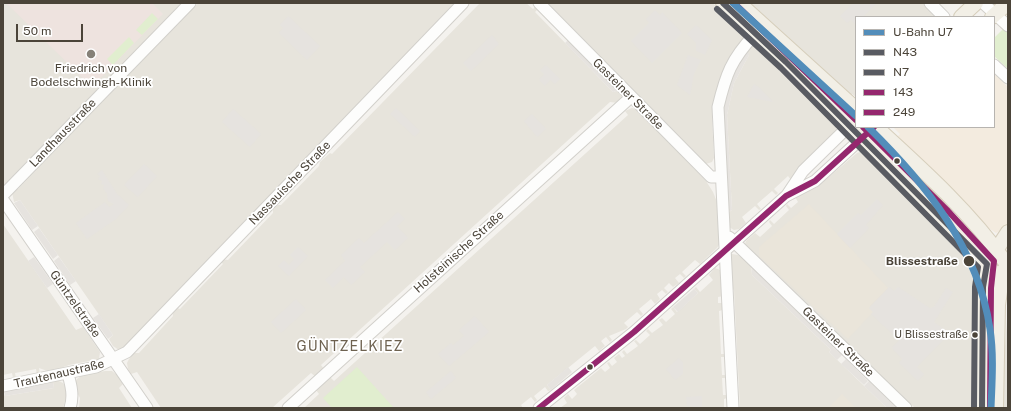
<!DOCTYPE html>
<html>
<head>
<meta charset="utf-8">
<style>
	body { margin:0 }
	#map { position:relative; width:1011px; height:411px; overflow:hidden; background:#f4f2ee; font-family:"Public Sans",sans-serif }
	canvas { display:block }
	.frame { position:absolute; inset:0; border:4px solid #4b4439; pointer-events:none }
	.legend { position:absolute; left:855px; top:16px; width:140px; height:112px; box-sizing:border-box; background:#fff; border:1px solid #b7b4b0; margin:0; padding:5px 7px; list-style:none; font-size:12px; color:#4b4439 }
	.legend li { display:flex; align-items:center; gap:8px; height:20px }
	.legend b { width:20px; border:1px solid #b7b4b0 }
	.scale { position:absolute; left:16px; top:24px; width:67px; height:18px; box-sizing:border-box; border:2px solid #4b4439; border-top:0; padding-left:5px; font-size:12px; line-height:14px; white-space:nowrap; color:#4b4439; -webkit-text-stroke:3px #fff; paint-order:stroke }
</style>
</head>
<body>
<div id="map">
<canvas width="1011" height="411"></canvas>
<div class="frame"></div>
<ul class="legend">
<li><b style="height:5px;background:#528dba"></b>U-Bahn U7</li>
<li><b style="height:5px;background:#595b62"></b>N43</li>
<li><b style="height:5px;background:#595b62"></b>N7</li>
<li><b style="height:5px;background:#95276e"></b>143</li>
<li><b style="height:5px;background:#95276e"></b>249</li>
</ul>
<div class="scale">50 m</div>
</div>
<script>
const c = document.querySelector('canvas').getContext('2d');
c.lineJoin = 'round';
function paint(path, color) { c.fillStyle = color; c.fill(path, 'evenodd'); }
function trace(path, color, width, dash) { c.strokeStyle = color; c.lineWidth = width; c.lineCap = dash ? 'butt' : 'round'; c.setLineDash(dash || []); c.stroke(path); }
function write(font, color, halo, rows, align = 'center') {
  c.font = font + ' "Public Sans",sans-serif'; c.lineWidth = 3.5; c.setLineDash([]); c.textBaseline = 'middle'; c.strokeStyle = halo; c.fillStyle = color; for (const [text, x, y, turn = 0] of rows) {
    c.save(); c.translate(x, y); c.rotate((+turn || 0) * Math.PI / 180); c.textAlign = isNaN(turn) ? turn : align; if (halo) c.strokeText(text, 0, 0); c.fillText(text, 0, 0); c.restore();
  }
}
paint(new Path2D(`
	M3 3H182L9 180 10 182 7 185 4 186Z
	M198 3H459L129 342V346L119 350 113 346 109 339 113 335 20 200 14 202 12 192 16 188 18 189Z
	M480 3H526L533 9 537 5 540 7 535 12 613 92 620 90 623 94 621 100 618 103 610 102 321 365 324 369 316 377 311 373 272 408H161L137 372 131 374 128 369 127 363 129 359 134 353H139L173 316 172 309 174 307 180 309 223 264 219 260 221 259 228 260 273 213V205H281L319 166 320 162 330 153 332 154Z
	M546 3H713L720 10 722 8 743 32 744 38 743 42 737 46 726 63 719 83 712 118 714 158 712 162 706 164Z
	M745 3H924L941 17H856V97L852 94 848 97Z
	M757 45 793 79 792 81 813 97 832 115 829 119 836 126V131L791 180 788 176 774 189 778 193 776 195 772 191 757 204 761 209 759 210 755 206 742 217 746 223 739 229 734 230 729 227 726 214 732 210 727 115 734 83 749 55 746 52 750 46Z
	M632 108 637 110 706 181 713 192 717 202 720 243 717 248 700 264 695 260 682 272 686 276 684 278 680 274 675 278 679 283 673 287 669 283 664 288 668 292 666 294 662 290 657 294 660 299 655 304 651 299 639 309 643 314 641 316 637 312 624 323 628 327 626 329 609 336 612 340 610 342 606 337 601 341 605 346 599 351 595 346 547 385 551 390 548 391 545 387 534 396 537 400 535 402 531 397 521 405 523 408H304L319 394 316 390 330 377 334 381 628 115 625 111Z
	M862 151 870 159 872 158 971 253 968 257 975 267 976 408H915L757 260 745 244 746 241 755 233 760 237 772 226 769 222 770 220 774 224 789 210 786 206 787 204 791 208 798 202 795 197 817 187 857 153Z
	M3 224 76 330 83 327 100 352 99 359 69 365 50 372 39 368 40 374 37 375 36 369 15 373 16 378H13L12 373 3 375Z
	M732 254 738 255 746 260 751 266 752 275 831 350 829 352 887 408H740L734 290 730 287V256Z
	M715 268 723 271V296L718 297V303H723V310L719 311 721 354H725V357H721L722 375H726L727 378H722L723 395H728L727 398 724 399V408H560L567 403 564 398 568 394 572 399 577 394 574 390 601 368 605 372 610 368 607 363 609 362 612 366 617 362 614 358 619 354 622 358 625 356 622 352 624 350 627 354 638 346 634 341 636 340 640 344 650 335 646 331 648 329 652 333 663 325 659 320 662 318 666 322 675 314 671 309 673 307 677 312 698 293 694 289 696 287 700 292 713 280 709 275Z
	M1008 306V408H1001L1003 373Z
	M105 371H112L118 376 123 384 119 388 132 408H79L80 398 77 392 75 383 77 379 82 375Z
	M57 380 63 383 66 387 67 394 63 408H3V392L5 396 54 388 53 382Z`), '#e7e4dc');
paint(new Path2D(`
	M994 73 1008 87V226L996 233 990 229 987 231 939 175H935L896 138 900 134 893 127H994Z`), '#f3ebdf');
paint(new Path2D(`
	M809 204 888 288 869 308 873 312 848 339 759 256V247Z
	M842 394 856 408H828Z`), '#eae5da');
paint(new Path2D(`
	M6 3H152L163 14 92 87Z`), '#eee3df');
paint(new Path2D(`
	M152 13 158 19 142 35 136 30Z
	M1003 29 1008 33V69L994 56V38Z
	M129 37 134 43 113 65 107 59Z
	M887 145 946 202 942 207 882 149Z
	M357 367 394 408H332L323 398Z`), '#e1eecf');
paint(new Path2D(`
	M853 3H877L863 17H856V25L851 20 847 23 840 16Z
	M655 10 660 15 662 12 682 33 652 63 631 41 649 23 646 19Z
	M288 16 320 46 307 60 279 33 283 28 280 25Z
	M696 25 712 40 705 55 696 51V43L687 34Z
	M492 35 499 44 471 71 463 63Z
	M570 38 620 90 613 92 565 43Z
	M744 52 749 53V55L734 83 727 115 732 210 726 214 721 117 729 78Z
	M688 55 701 60 694 74 690 95 677 85Z
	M546 65 560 79 555 84 550 80 545 86 539 80 544 74 540 70Z
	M754 84 760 88 773 102 747 97Z
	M396 108 420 131 415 137 390 114Z
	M233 109 261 134 250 147 222 122Z
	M532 114 546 129 537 137 524 121Z
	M144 164 157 176 138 197 124 185Z
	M102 170 117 194 129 205 116 219 87 239 76 223 105 202 109 207 114 204 108 201 107 194 103 188 104 185 101 184 102 181 98 179 100 176 97 174Z
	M877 199 883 205 866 225 869 228 850 248 837 234 858 213 861 215Z
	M20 200 38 226 32 230 14 203Z
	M398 212 405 219 397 226 408 238 395 250 387 242 360 267 365 272 351 285 344 277 333 288 325 280 345 261 341 255 359 238 364 243Z
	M39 228 58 255 53 259 34 232Z
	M298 247 308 256 289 276 278 266 284 260 289 265 294 259 290 255Z
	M34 257 53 284 47 288 28 261Z
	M59 257 76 281 70 285 54 261Z
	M751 265 835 346 833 347 842 355 837 360 829 352 831 350 752 275Z
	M889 287 894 291 898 287 930 308 934 307 946 288 953 292 934 322 951 334 949 337 947 336 917 367 924 374 918 381 899 363 902 359 892 348 899 340 871 314 873 312 869 308Z
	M694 289 698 293 678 312 673 307Z
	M296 299 306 310 281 333 271 322Z
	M99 314 113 335 108 339 93 318Z
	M475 316 489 332 449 366 438 354 451 343 453 345 464 336 459 330Z
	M679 358 683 363V374L675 380 666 369Z
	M846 359 868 381 864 385 841 364Z
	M568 367 572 372 551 390 547 385Z
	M451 371 456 378 431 399 426 392Z
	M869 381 897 408H887L864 386Z
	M53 382 54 388 5 396 4 391Z
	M702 396V408L687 406 686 397Z`), '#e6e3df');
const minor = new Path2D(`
	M539 3 711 177H721
	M930 3 944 17
	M983 3 1008 26
	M994 65 1008 78
	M3 195 190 3
	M787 195 803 171 850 125
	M3 200 147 408
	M729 237 906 408
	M68 374C71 385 74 396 70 408
	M3 386 96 367 127 352 463 3
	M288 408 631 97
	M539 408 634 332 786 196 815 181 862 138
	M733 408 718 107C726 74 731 60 754 35`);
const major = new Path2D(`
	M723 3 768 47 786 62 942 217 1000 279
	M739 3 856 109
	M961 17 976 3
	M992 17 1008 3
	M876 127C922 169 970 212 1006 263
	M982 408 983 282 987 264 1008 232
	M996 408 998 305 1003 271`);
trace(minor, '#d2d0cb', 13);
trace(major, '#d6cebb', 16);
trace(minor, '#fdfdfc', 11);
trace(major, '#f2efe6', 14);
trace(new Path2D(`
	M723 3 786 62 987 264 983 287 982 408`), '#595b62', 6);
trace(new Path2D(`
	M717 9 781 68 978 267 975 287 974 408`), '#595b62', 6);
trace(new Path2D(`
	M734 3 856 120
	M863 127 948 211 994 261 991 288 990 408`), '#95276e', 6);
trace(new Path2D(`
	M539 408 634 332 786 196 815 181 874 127`), '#95276e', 6);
trace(new Path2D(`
	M733 3 856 116
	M868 127C925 183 978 247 990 329 994 355 992 382 991 408`), '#528dba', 7);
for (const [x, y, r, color] of [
	[91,54,5,"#868178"],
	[897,161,3.5,"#4b4439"],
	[969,261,6,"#4b4439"],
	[975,335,3.5,"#4b4439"],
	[590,367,3.5,"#4b4439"]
]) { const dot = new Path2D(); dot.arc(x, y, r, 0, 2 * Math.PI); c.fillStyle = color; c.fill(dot); trace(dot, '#fff', 1.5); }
write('11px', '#4b4439', '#fff', [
	["U Blissestraße",968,335]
], 'right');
write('12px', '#4b4439', '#fff', [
	["Friedrich von",91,68],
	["Bodelschwingh-Klinik",91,82]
]);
write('12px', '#4b4439', '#fff', [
	["Gasteiner Straße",628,94,45],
	["Landhausstraße",63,133,-46],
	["Nassauische Straße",290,183,-46],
	["Holsteinische Straße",459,252,-42],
	["Güntzelstraße",75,304,55],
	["Gasteiner Straße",838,342,44],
	["Trautenaustraße",59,374,-13]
]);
write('bold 12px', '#4b4439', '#fff', [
	["Blissestraße",958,261]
], 'right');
c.letterSpacing = '1px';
write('14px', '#6e6250', '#fff', [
	["GÜNTZELKIEZ",350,347]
]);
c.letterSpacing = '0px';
</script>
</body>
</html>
